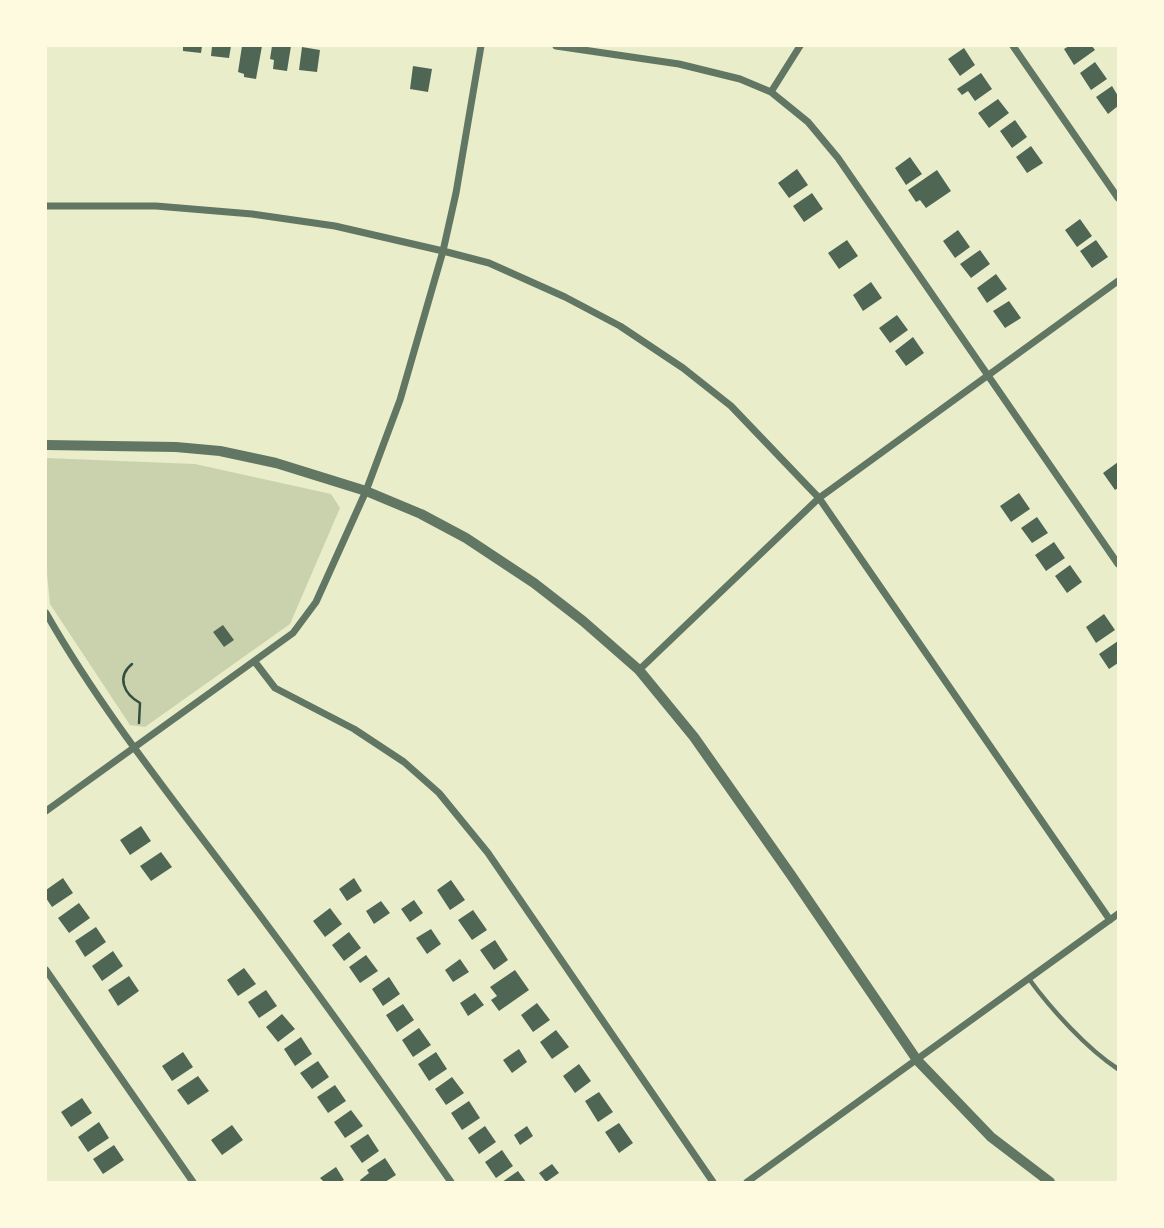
<!DOCTYPE html>
<html>
<head>
<meta charset="utf-8">
<style>
	body { margin:0 }
	#map { position:relative; width:1164px; height:1228px; overflow:hidden; background:#e9edc9; font-family:"DM Sans",sans-serif }
	canvas { display:block }
	.frame { position:absolute; inset:0; border:47px solid #fefae0; pointer-events:none }
</style>
</head>
<body>
<div id="map">
<canvas width="1164" height="1228"></canvas>
<div class="frame"></div>
</div>
<script>
const c = document.querySelector('canvas').getContext('2d');
c.lineJoin = 'round';
function paint(path, color) { c.fillStyle = color; c.fill(path, 'evenodd'); }
function trace(path, color, width, dash) { c.strokeStyle = color; c.lineWidth = width; c.lineCap = dash ? 'butt' : 'round'; c.setLineDash(dash || []); c.stroke(path); }
paint(new Path2D(`
	M46 458 195 464 331 494 340 508 290 624 145 727 130 725 50 604 46 564Z`), '#cad2ad');
paint(new Path2D(`
	M183 46H202L201 53 183 51Z
	M212 46H231L229 58 211 56Z
	M242 46H262L256 79 244 77V74L238 72Z
	M272 46H291L287 71 273 69 274 60 270 59Z
	M1069 46H1092L1095 50 1074 65 1064 49Z
	M302 47 320 50 317 72 299 70Z
	M964 48 975 65 960 76 948 59Z
	M1095 62 1107 79 1091 90 1080 73Z
	M413 66 432 69 428 92 410 89Z
	M981 73 992 89 975 101 968 91 962 95 957 89Z
	M1112 86 1118 96V106L1108 114 1096 97Z
	M998 99 1009 113 989 128 978 113Z
	M1015 120 1027 137 1012 148 1000 131Z
	M1031 146 1043 163 1027 173 1016 157Z
	M910 157 922 174 906 185 895 168Z
	M797 169 808 185 789 198 778 183Z
	M937 170 951 191 926 208 920 200 916 202 908 190Z
	M812 193 823 209 804 222 793 206Z
	M1080 219 1092 236 1077 247 1065 230Z
	M958 230 970 247 955 258 943 241Z
	M847 240 858 256 839 269 828 253Z
	M1096 240 1108 257 1092 268 1080 251Z
	M980 250 990 264 971 278 960 264Z
	M996 274 1007 289 987 303 977 288Z
	M871 282 882 298 863 311 853 295Z
	M1009 301 1021 318 1005 328 993 311Z
	M897 315 908 330 890 343 879 328Z
	M913 337 924 353 906 366 895 351Z
	M1118 462V488L1115 490 1103 473Z
	M1019 493 1030 509 1011 522 1000 506Z
	M1037 517 1048 533 1032 543 1021 528Z
	M1054 542 1065 558 1046 571 1035 555Z
	M1070 565 1082 582 1067 593 1055 576Z
	M1104 614 1115 630 1096 643 1086 627Z
	M223 625 234 640 224 647 213 632Z
	M1118 641V663L1109 669 1099 654Z
	M141 826 151 841 130 855 120 840Z
	M161 852 172 867 151 881 140 866Z
	M63 878 73 893 52 907 46 898V890Z
	M354 878 362 891 347 901 339 889Z
	M451 880 465 900 450 910 437 890Z
	M414 900 423 913 410 922 401 909Z
	M381 901 390 913 374 924 366 911Z
	M79 903 90 918 69 933 58 918Z
	M330 908 342 924 325 937 313 921Z
	M473 910 487 930 472 940 458 920Z
	M96 927 106 942 85 957 75 941Z
	M431 929 441 944 427 954 416 938Z
	M349 932 361 948 344 961 332 945Z
	M495 940 508 960 494 970 480 950Z
	M113 951 123 966 102 981 92 966Z
	M366 955 378 971 360 983 349 967Z
	M460 959 469 972 453 982 445 970Z
	M244 968 256 984 238 996 227 980Z
	M515 970 529 990 499 1011 491 1000 497 996 490 987Z
	M129 976 139 991 118 1006 108 990Z
	M389 977 400 994 383 1006 372 989Z
	M266 990 277 1006 259 1018 248 1002Z
	M475 993 484 1005 468 1016 460 1003Z
	M537 1003 550 1020 533 1032 521 1015Z
	M403 1004 414 1020 397 1032 386 1015Z
	M282 1014 295 1029 278 1042 266 1027Z
	M419 1028 431 1045 413 1057 402 1040Z
	M556 1030 569 1047 552 1059 540 1042Z
	M301 1037 312 1054 295 1066 284 1049Z
	M519 1049 527 1062 512 1073 503 1060Z
	M183 1052 193 1067 172 1081 162 1066Z
	M436 1052 447 1069 429 1081 418 1064Z
	M318 1061 329 1077 312 1089 300 1073Z
	M579 1064 591 1081 575 1093 563 1076Z
	M198 1076 209 1091 188 1105 177 1090Z
	M452 1077 464 1093 446 1105 435 1089Z
	M335 1085 346 1101 328 1113 317 1097Z
	M599 1092 613 1112 598 1122 585 1101Z
	M82 1098 92 1113 71 1127 61 1112Z
	M469 1101 480 1118 462 1130 451 1113Z
	M351 1110 363 1126 345 1138 334 1122Z
	M99 1122 109 1138 88 1152 78 1137Z
	M619 1123 633 1143 619 1153 605 1132Z
	M232 1125 243 1140 222 1155 211 1140Z
	M485 1126 496 1142 479 1154 468 1138Z
	M527 1126 533 1136 520 1145 514 1135Z
	M368 1134 379 1151 362 1163 350 1146Z
	M114 1145 124 1160 103 1174 93 1159Z
	M502 1150 513 1166 496 1178 485 1162Z
	M385 1158 396 1175 385 1182H361L360 1180 369 1173 367 1170Z
	M552 1164 559 1173 546 1182 539 1173Z
	M336 1167 344 1180 340 1182H324L320 1178Z
	M518 1171 526 1182H502Z`), '#4f6655');
trace(new Path2D(`
	M132 664C116 677 124 694 140 703L139 723`), '#344e41', 2.5);
trace(new Path2D(`
	M1029 979C1051 1009 1087 1049 1118 1069`), '#617663', 4.5);
trace(new Path2D(`
	M556 46 679 64 740 79 771 92 808 122 838 158 1118 564
	M1013 46 1118 198
	M771 92 800 46
	M46 206H156L252 214 335 226 443 251 489 263 565 297 620 326 683 368 731 406 819 498 1110 920
	M46 613C100 708 169 794 235 882 309 980 381 1081 451 1182
	M255 662 275 688 354 729 404 762 439 793 488 853 713 1182
	M639 670 819 498 1118 281
	M46 811 293 633 316 602 366 491 400 400 443 251 456 193 481 46
	M46 970 193 1182
	M747 1182 1118 914`), '#617663', 7);
trace(new Path2D(`
	M46 445 176 447 220 451 276 463 366 491 421 514 466 538 534 583 583 621 639 670 694 737 791 875 917 1060 991 1137 1050 1182`), '#617663', 10);
</script>
</body>
</html>
